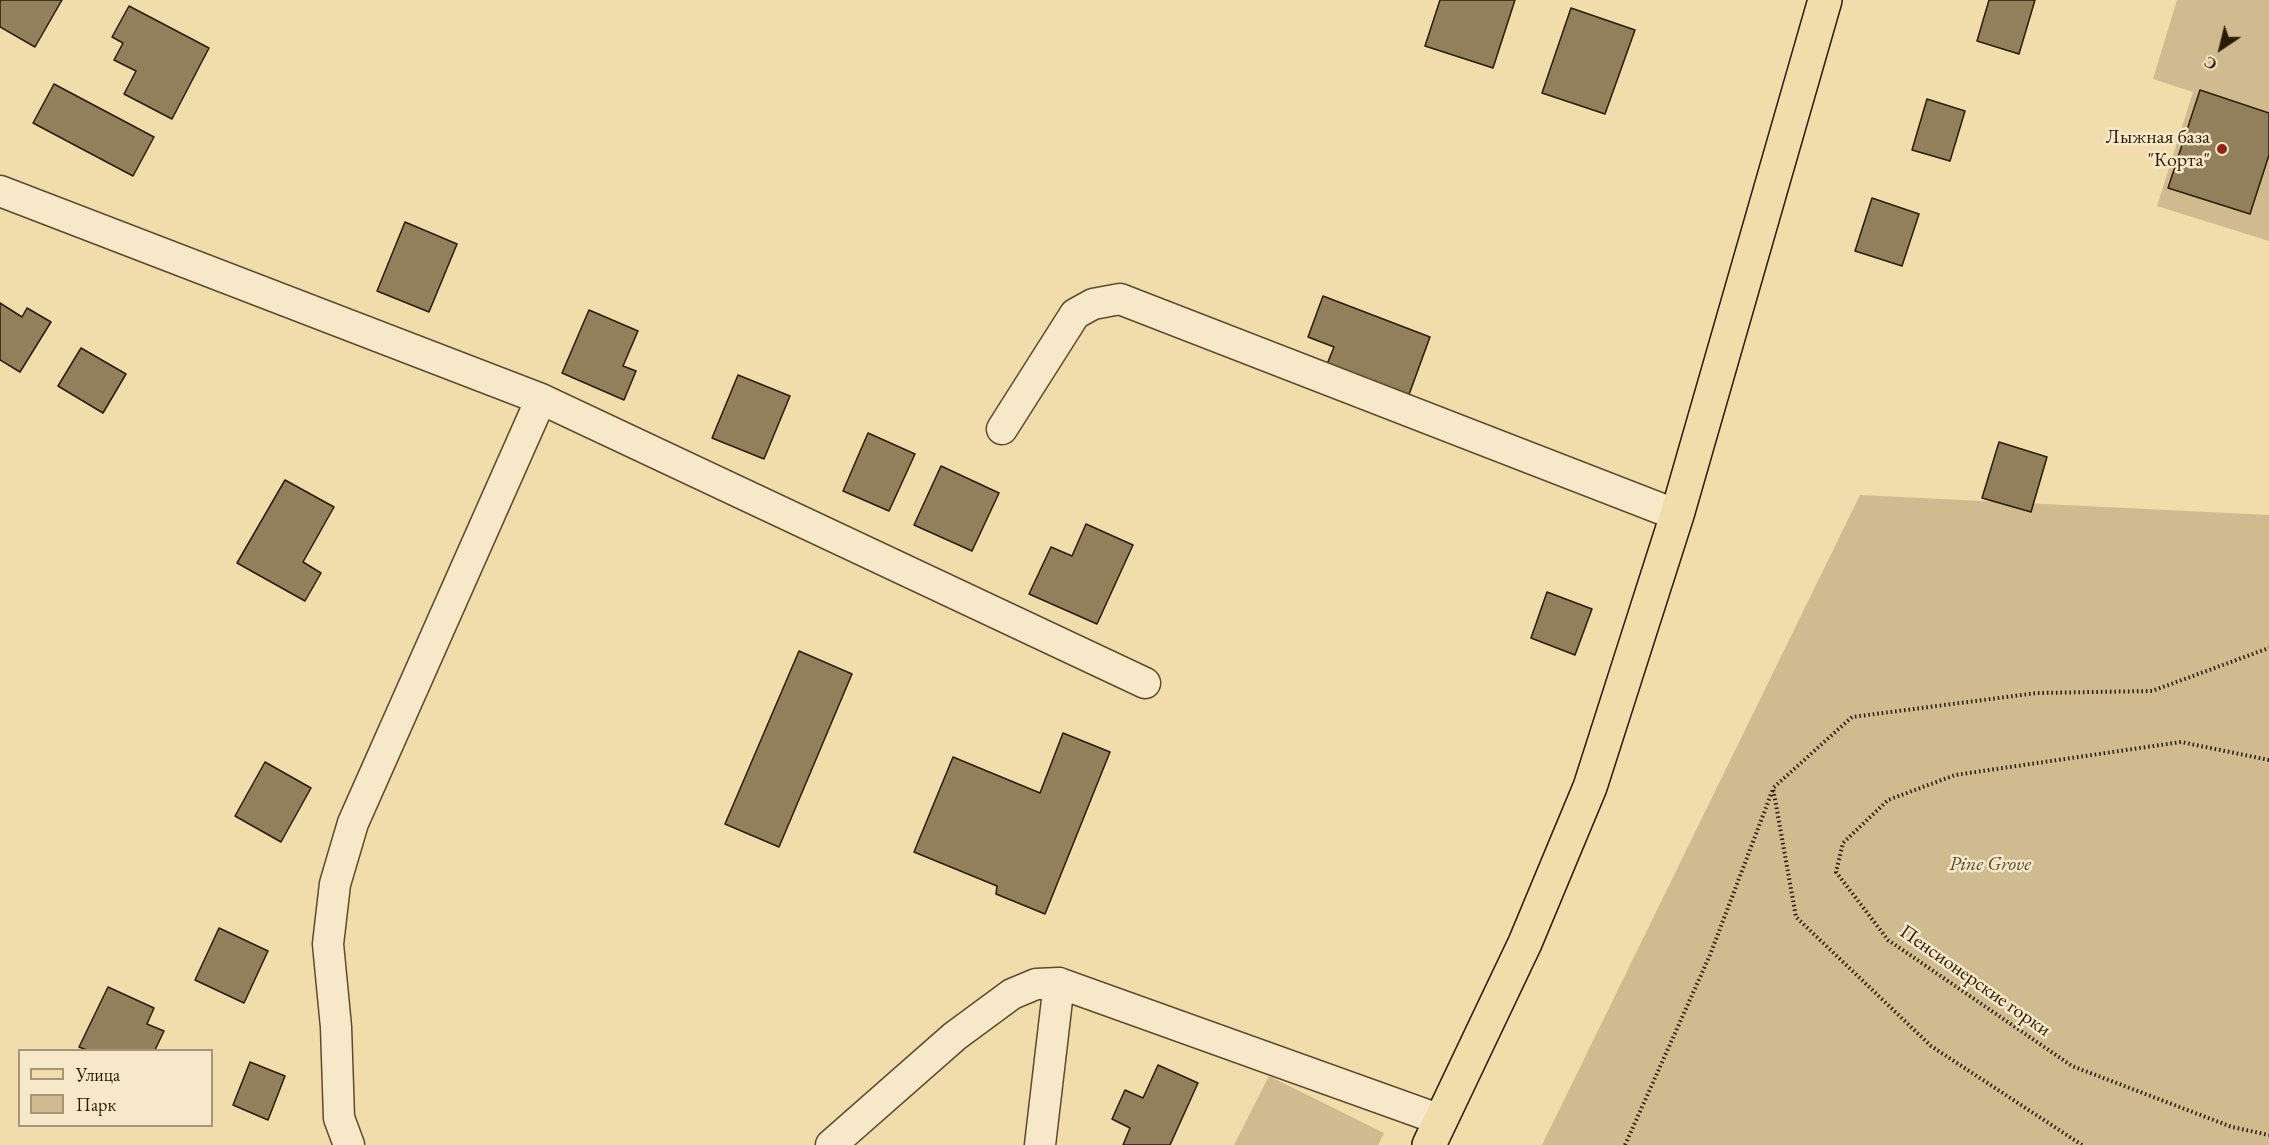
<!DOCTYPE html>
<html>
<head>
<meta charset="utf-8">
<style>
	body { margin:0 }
	#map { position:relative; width:2269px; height:1145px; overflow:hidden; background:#f1dcac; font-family:"EB Garamond",serif }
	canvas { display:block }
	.legend { position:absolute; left:18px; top:1049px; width:195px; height:78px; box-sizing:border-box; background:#f6e8c9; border:2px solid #a5967a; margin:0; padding:8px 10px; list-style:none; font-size:18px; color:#2b1b03 }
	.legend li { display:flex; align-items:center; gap:12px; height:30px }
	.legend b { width:30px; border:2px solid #a5967a }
	.north { position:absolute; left:2191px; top:18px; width:60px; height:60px; -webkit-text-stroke:4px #f6e8c9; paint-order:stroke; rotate:215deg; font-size:16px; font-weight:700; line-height:24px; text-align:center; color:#2b1b03 }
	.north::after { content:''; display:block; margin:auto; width:21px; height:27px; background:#2b1b03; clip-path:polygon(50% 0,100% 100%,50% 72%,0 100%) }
</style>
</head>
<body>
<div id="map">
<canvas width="2269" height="1145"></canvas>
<ul class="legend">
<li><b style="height:8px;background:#f1dcac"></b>Улица</li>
<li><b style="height:16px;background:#cfbb8f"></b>Парк</li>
</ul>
<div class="north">С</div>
</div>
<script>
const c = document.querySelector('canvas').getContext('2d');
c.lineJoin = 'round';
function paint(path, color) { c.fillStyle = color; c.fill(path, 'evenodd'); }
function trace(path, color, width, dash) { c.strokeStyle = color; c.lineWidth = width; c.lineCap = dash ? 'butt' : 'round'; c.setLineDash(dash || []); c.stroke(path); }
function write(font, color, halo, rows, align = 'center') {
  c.font = font + ' "EB Garamond",serif'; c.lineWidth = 5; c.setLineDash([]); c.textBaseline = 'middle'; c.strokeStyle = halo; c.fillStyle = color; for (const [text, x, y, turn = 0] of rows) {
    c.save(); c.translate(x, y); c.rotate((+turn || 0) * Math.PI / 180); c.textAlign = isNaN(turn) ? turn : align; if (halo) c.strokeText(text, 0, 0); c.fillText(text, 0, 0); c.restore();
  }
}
paint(new Path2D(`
	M2177 0H2269V241L2157 206 2193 92 2153 79Z
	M1860 495 2269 515V1145H1542Z
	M1269 1076 1384 1133 1378 1145H1234Z`), '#cfbb8f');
const building = new Path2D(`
	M0 0H62L35 47 0 27Z
	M1440 0H1515L1493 68 1425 46Z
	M1989 0H2035L2019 54 1977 41Z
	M129 6 209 48 172 119 124 94 136 71 114 60 123 43 112 37Z
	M1571 8 1635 30 1605 114 1542 93Z
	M54 84 154 137 133 176 33 123Z
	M2200 90 2269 113V155L2250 214 2168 188Z
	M1927 99 1965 111 1950 161 1912 150Z
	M1872 198 1919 214 1902 266 1855 251Z
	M405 222 457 244 429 312 377 291Z
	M1323 296 1430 337 1407 400 1325 369 1334 347 1308 337Z
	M0 303 22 317 27 308 51 322 20 372 0 360Z
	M589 310 638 331 623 366 636 371 624 400 562 373Z
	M81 348 126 374 103 413 58 386Z
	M738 375 790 396 764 459 712 438Z
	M868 433 915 454 889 511 843 491Z
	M1999 442 2047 457 2031 512 1982 498Z
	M941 466 999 493 972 551 914 525Z
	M285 480 334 507 303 562 321 573 305 601 237 563Z
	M1086 524 1133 545 1097 624 1029 594 1051 547 1072 556Z
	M1547 592 1592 609 1575 655 1531 638Z
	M799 651 852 674 779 847 725 824Z
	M1063 733 1110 752 1045 914 996 894 997 886 914 852 953 757 1040 793Z
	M265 762 311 788 281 842 235 816Z
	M219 928 268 951 244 1003 195 980Z
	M108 987 154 1008 147 1024 164 1031 155 1050H87L79 1047Z
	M250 1062 285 1076 268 1120 233 1105Z
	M1158 1065 1198 1083 1170 1145H1123L1130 1128 1112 1119 1125 1090 1143 1098Z`);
paint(building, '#927f5b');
trace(building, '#2b1b03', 1.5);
const minor = new Path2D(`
	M0 191 541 399 1145 683
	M1002 429 1075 314 1093 304 1120 299 1677 515
	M349 1145 339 1118 336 1027 328 944 335 884 353 823 541 399
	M831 1145 955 1036 1012 994 1036 984 1059 983 1441 1120
	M1040 1145 1059 983`);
const primary = new Path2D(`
	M1429 1145 1525 943 1590 787 1677 515 1825 0`);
trace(minor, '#5c4b2d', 33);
trace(primary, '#2b1b03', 36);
trace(new Path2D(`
	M2269 760 2181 742 1955 775 1888 800 1843 843 1836 872 1888 940 2072 1066 2232 1127 2269 1135
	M1625 1145 1710 955 1773 789
	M2082 1145 1931 1046 1796 917 1773 788 1852 717 2037 693 2152 691 2269 648`), '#2b1b03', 4, [1.5, 3]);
trace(minor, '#f6e8c9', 30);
trace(primary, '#f1dcac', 33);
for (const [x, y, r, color] of [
	[2222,149,6,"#8f2418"]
]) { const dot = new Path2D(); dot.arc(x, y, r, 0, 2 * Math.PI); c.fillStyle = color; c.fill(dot); trace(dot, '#f6e8c9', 2); }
write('20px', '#2b1b03', '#f6e8c9', [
	["Лыжная база",2210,138],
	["\"Корта\"",2210,161]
], 'right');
write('italic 20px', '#5c4b2d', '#f6e8c9', [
	["Pine Grove",1990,865]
]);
write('20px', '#2b1b03', '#f6e8c9', [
	["Пенсионерские горки",1975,981,35]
]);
</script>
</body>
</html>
